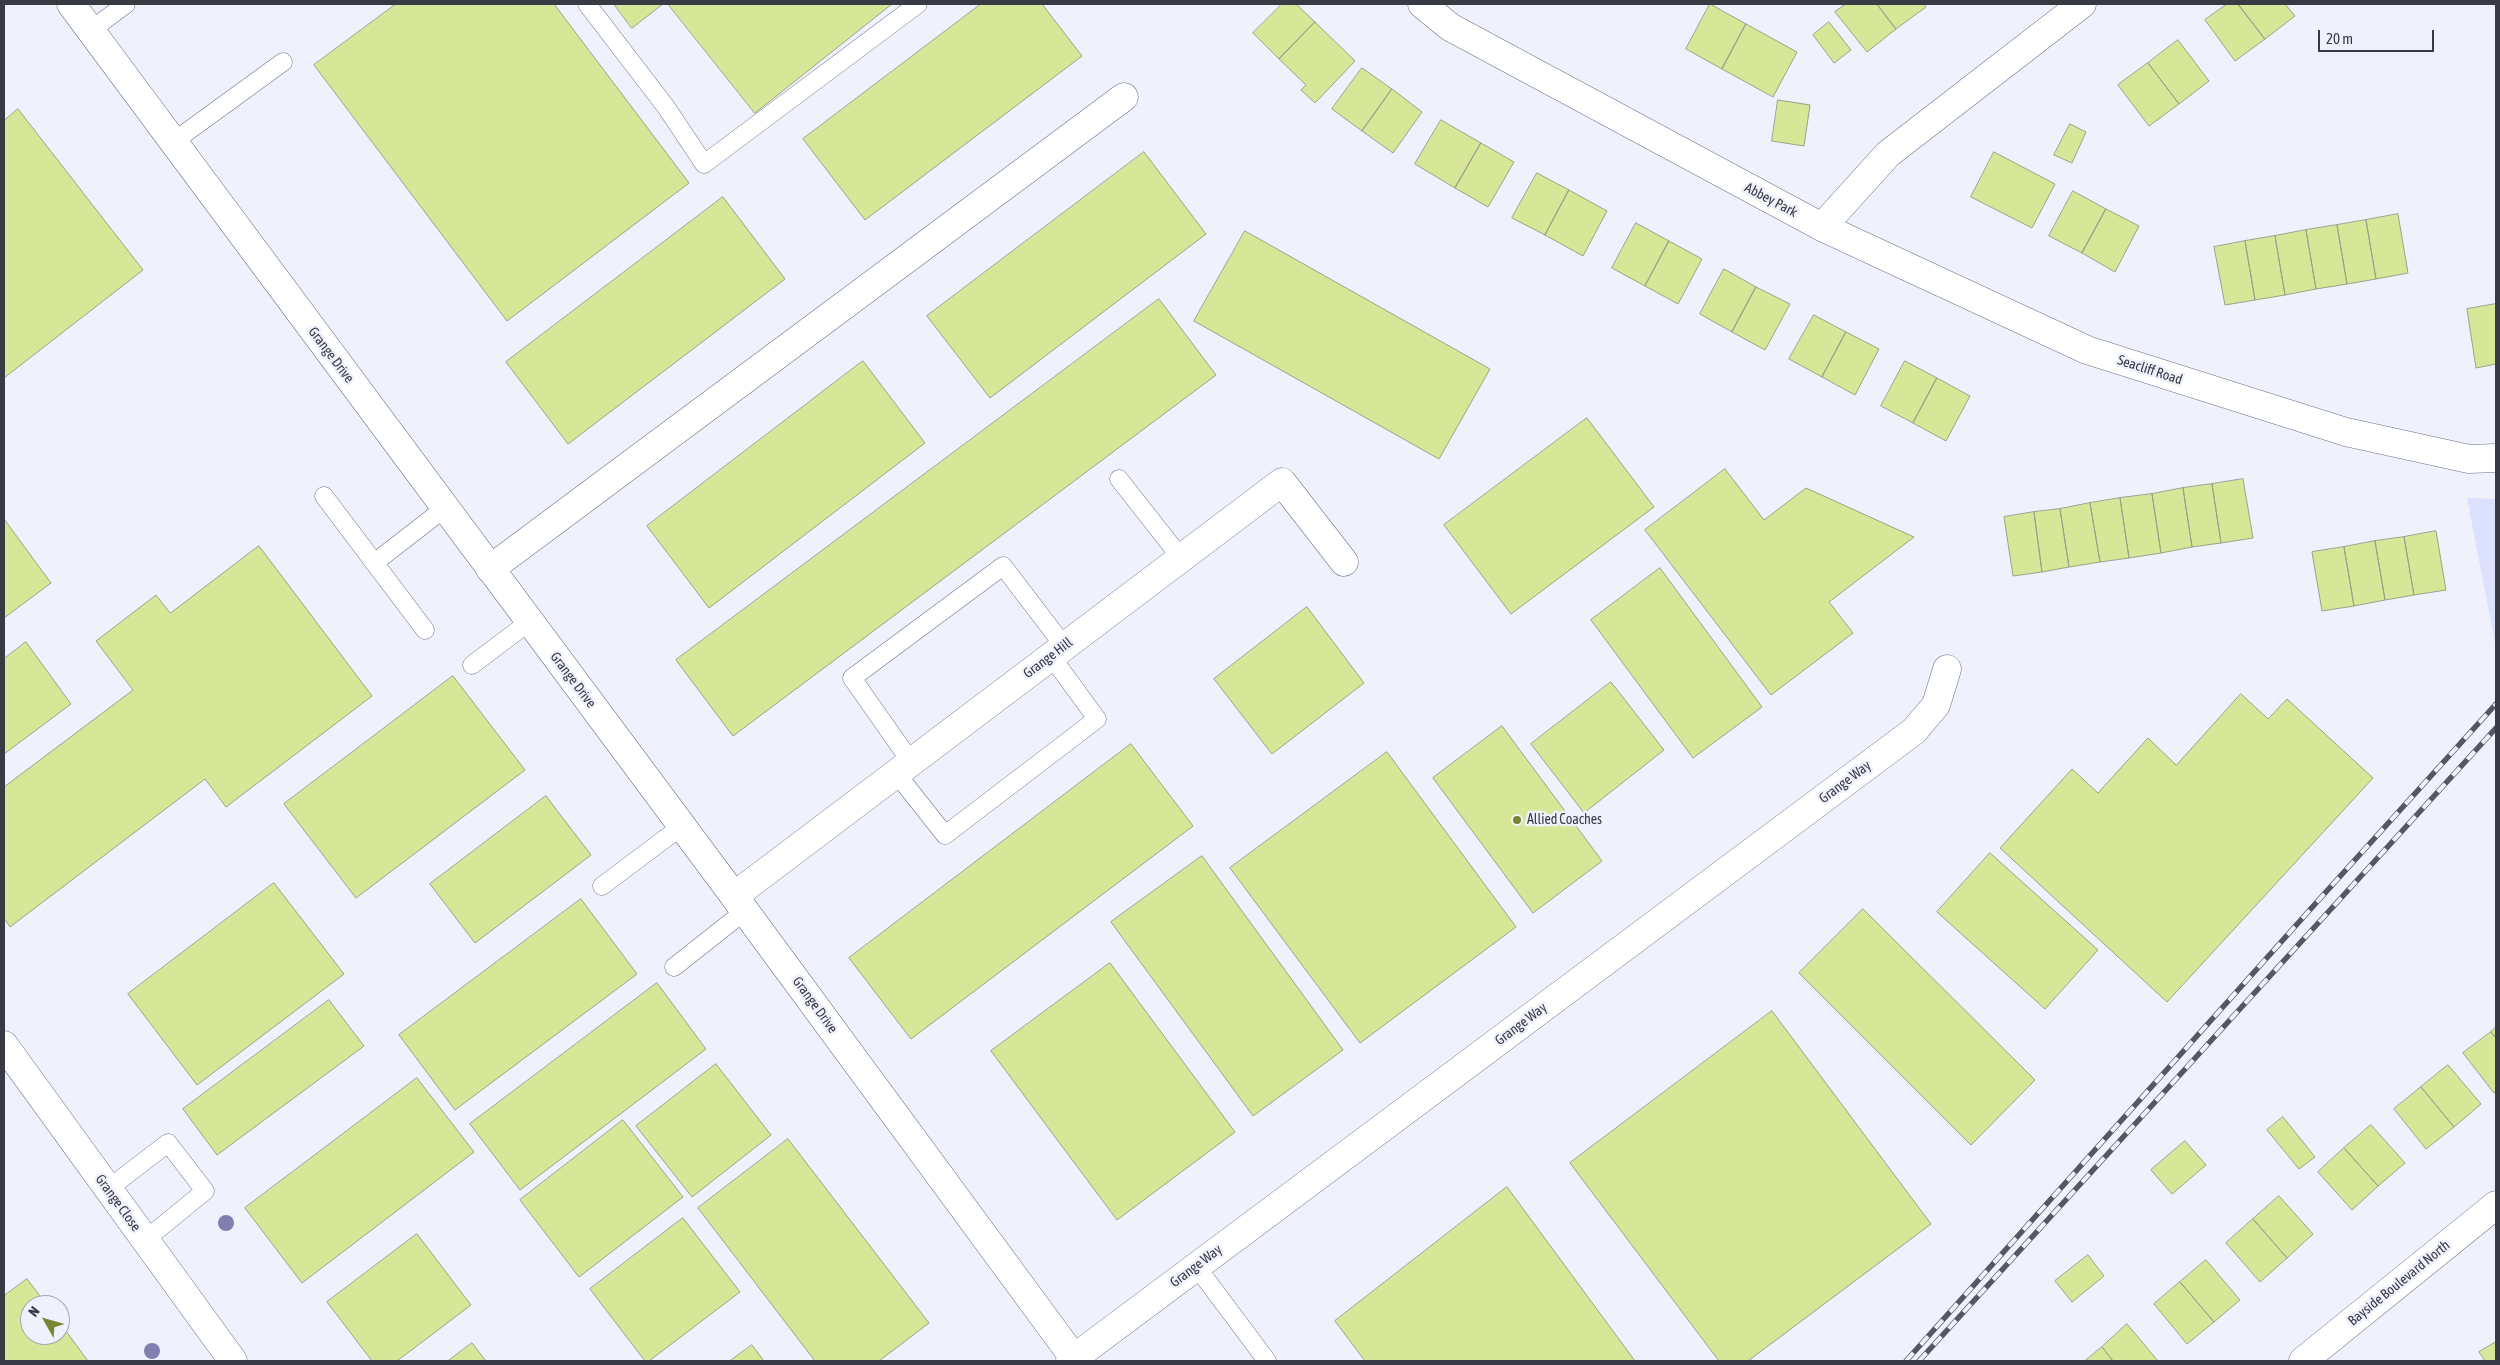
<!DOCTYPE html>
<html>
<head>
<meta charset="utf-8">
<style>
	body { margin:0 }
	#map { position:relative; width:2500px; height:1365px; overflow:hidden; background:#eff1fc; font-family:"Asap Condensed",sans-serif }
	canvas { display:block }
	.frame { position:absolute; inset:0; border:5px solid #383a44; pointer-events:none }
	.north { position:absolute; left:20px; top:1295px; width:50px; height:50px; box-sizing:border-box; background:#eff1fc; border:1px solid #a6a8b2; border-radius:50%; rotate:308deg; font-size:14px; font-weight:700; line-height:20px; text-align:center; color:#383a44 }
	.north::after { content:''; display:block; margin:auto; width:18px; height:22px; background:#788634; clip-path:polygon(50% 0,100% 100%,50% 72%,0 100%) }
	.scale { position:absolute; left:2318px; top:30px; width:116px; height:22px; box-sizing:border-box; border:2px solid #383a44; border-top:0; padding-left:6px; font-size:15px; line-height:18px; white-space:nowrap; color:#383a44; -webkit-text-stroke:4px #eff1fc; paint-order:stroke }
</style>
</head>
<body>
<div id="map">
<canvas width="2500" height="1365"></canvas>
<div class="frame"></div>
<div class="north">N</div>
<div class="scale">20 m</div>
</div>
<script>
const c = document.querySelector('canvas').getContext('2d');
c.lineJoin = 'round';
function paint(path, color) { c.fillStyle = color; c.fill(path, 'evenodd'); }
function trace(path, color, width, dash) { c.strokeStyle = color; c.lineWidth = width; c.lineCap = dash ? 'butt' : 'round'; c.setLineDash(dash || []); c.stroke(path); }
function write(font, color, halo, rows, align = 'center') {
  c.font = font + ' "Asap Condensed",sans-serif'; c.lineWidth = 5; c.setLineDash([]); c.textBaseline = 'middle'; c.strokeStyle = halo; c.fillStyle = color; for (const [text, x, y, turn = 0] of rows) {
    c.save(); c.translate(x, y); c.rotate((+turn || 0) * Math.PI / 180); c.textAlign = isNaN(turn) ? turn : align; if (halo) c.strokeText(text, 0, 0); c.fillText(text, 0, 0); c.restore();
  }
}
paint(new Path2D(`
	M2467 498 2496 499V648Z`), '#dce1fd');
const building = new Path2D(`
	M396 4H554L689 183 507 321 314 65Z
	M614 4H663L632 28Z
	M668 4H892L755 113Z
	M981 4H1042L1082 56 865 220 803 139Z
	M1282 4H1296L1315 22 1279 59 1253 33Z
	M1710 4 1746 24 1722 69 1686 49Z
	M1846 4H1877L1896 29 1867 52 1835 12Z
	M1877 4H1924L1926 7 1896 29Z
	M2227 4H2238L2265 39 2235 61 2205 20Z
	M2238 4H2285L2295 16 2265 39Z
	M1315 22 1355 61 1315 103 1301 90 1306 85 1279 59Z
	M1829 22 1851 50 1834 63 1813 35Z
	M1746 24 1797 52 1773 97 1722 69Z
	M2178 40 2209 81 2179 104 2148 63Z
	M2148 63 2179 104 2149 126 2118 85Z
	M1362 68 1392 89 1362 131 1332 109Z
	M1392 89 1422 112 1393 153 1362 131Z
	M1778 100 1810 105 1804 146 1772 141Z
	M18 109 143 270 4 378V121Z
	M1441 120 1481 143 1455 188 1415 164Z
	M2070 124 2086 132 2072 163 2054 155Z
	M1481 143 1514 162 1488 207 1455 188Z
	M1144 152 1206 234 990 398 927 316Z
	M1994 152 2055 184 2032 228 1971 197Z
	M1537 173 1569 190 1545 235 1512 218Z
	M1569 190 1607 211 1583 256 1545 235Z
	M2073 191 2106 209 2082 253 2049 236Z
	M723 197 785 279 568 444 506 362Z
	M2106 209 2139 226 2115 272 2082 253Z
	M2398 214 2408 273 2376 279 2366 220Z
	M2366 220 2376 279 2347 284 2337 225Z
	M1636 223 1669 241 1645 286 1612 268Z
	M2337 225 2347 284 2316 289 2306 230Z
	M2306 230 2316 289 2285 295 2275 236Z
	M1245 231 1490 369 1439 459 1194 321Z
	M2275 236 2285 295 2255 300 2245 241Z
	M1669 241 1702 259 1678 304 1645 286Z
	M2245 241 2255 300 2225 305 2214 247Z
	M1724 269 1756 287 1732 332 1700 314Z
	M1756 287 1790 304 1765 350 1732 332Z
	M1159 299 1216 375 733 736 676 660Z
	M2496 304V364L2476 368 2467 309Z
	M1814 315 1846 332 1822 377 1789 359Z
	M1846 332 1879 349 1855 395 1822 377Z
	M863 361 925 443 709 608 647 526Z
	M1905 361 1937 378 1913 423 1881 406Z
	M1937 378 1970 396 1946 441 1913 423Z
	M1587 418 1654 507 1511 614 1444 525Z
	M1725 469 1764 520 1806 488 1914 537 1829 602 1853 633 1771 695 1645 530Z
	M2243 479 2253 538 2221 543 2212 484Z
	M2212 484 2221 543 2192 547 2183 488Z
	M2183 488 2192 547 2161 553 2152 494Z
	M2152 494 2161 553 2129 558 2120 498Z
	M2120 498 2129 558 2100 562 2090 503Z
	M2090 503 2100 562 2069 567 2060 509Z
	M2060 509 2069 567 2042 572 2034 512Z
	M2034 512 2042 572 2013 576 2004 517Z
	M4 519 51 583 4 618Z
	M2436 531 2446 590 2414 595 2404 537Z
	M2404 537 2414 595 2385 600 2375 541Z
	M2375 541 2385 600 2354 606 2344 547Z
	M259 546 372 696 226 807 205 779 10 927 4 918V787L133 690 96 641 156 595 170 613Z
	M2344 547 2354 606 2322 611 2312 552Z
	M1660 568 1762 707 1693 758 1591 620Z
	M1307 607 1364 683 1272 754 1214 679Z
	M26 642 71 704 4 754V659Z
	M453 676 525 770 356 898 284 804Z
	M1611 682 1664 750 1584 813 1531 744Z
	M2241 694 2268 719 2287 699 2373 778 2167 1002 2000 848 2072 769 2098 793 2148 738 2176 765Z
	M1502 726 1602 861 1533 913 1433 778Z
	M1131 744 1193 826 911 1039 849 958Z
	M1387 752 1516 927 1360 1043 1230 868Z
	M546 796 591 855 475 943 430 884Z
	M1990 853 2098 950 2045 1009 1937 912Z
	M1202 856 1343 1050 1253 1116 1111 922Z
	M274 883 344 974 197 1085 128 994Z
	M581 899 637 974 455 1110 399 1035Z
	M1863 909 2035 1080 1971 1145 1799 973Z
	M1110 963 1235 1132 1117 1220 991 1051Z
	M657 983 706 1049 520 1190 470 1124Z
	M329 1000 364 1046 217 1155 183 1109Z
	M1772 1011 1931 1224 1748 1361H1719L1570 1163Z
	M2496 1027V1038L2491 1032Z
	M2491 1032 2496 1038V1092L2494 1093 2463 1053Z
	M716 1064 771 1135 692 1197 636 1126Z
	M2448 1065 2481 1104 2454 1127 2421 1087Z
	M417 1078 474 1152 302 1283 245 1208Z
	M2421 1087 2454 1127 2426 1149 2394 1109Z
	M2283 1117 2315 1157 2299 1169 2267 1130Z
	M623 1120 683 1197 579 1277 520 1200Z
	M2371 1125 2405 1163 2378 1186 2344 1148Z
	M788 1139 929 1323 879 1361H815L698 1208Z
	M2185 1141 2206 1165 2172 1194 2151 1170Z
	M2344 1148 2378 1186 2352 1210 2318 1172Z
	M1507 1187 1635 1361H1365L1335 1321Z
	M2279 1196 2313 1234 2287 1258 2253 1219Z
	M683 1218 740 1292 649 1361H645L590 1289Z
	M2253 1219 2287 1258 2260 1282 2226 1243Z
	M417 1234 471 1305 397 1361H372L327 1302Z
	M2088 1255 2104 1276 2072 1302 2055 1281Z
	M2206 1260 2240 1300 2214 1322 2180 1282Z
	M27 1279 47 1305H30V1335H60V1323L88 1361H4V1296Z
	M2180 1282 2214 1322 2187 1344 2154 1304Z
	M2127 1324 2158 1361H2113L2102 1347Z
	M2496 1342V1361H2485L2479 1352Z
	M472 1343 486 1361H448Z
	M752 1345 764 1361H730Z
	M2102 1347 2113 1361H2085Z`);
paint(building, '#d7e797');
trace(building, '#9ca288', 1);
const lane = new Path2D(`
	M587 4 666 107 704 164 918 4
	M91 30 126 4
	M173 142 283 62
	M1119 479 1181 558
	M324 496 425 630
	M374 563 445 508
	M472 665 529 622
	M911 762 852 678 1003 566 1064 646
	M896 773 945 835 1097 719 1051 656
	M602 886 682 826
	M674 967 745 911
	M108 1189 168 1143 205 1191 145 1240
	M1196 1266 1267 1361`);
const street = new Path2D(`
	M71 4 734 896 1074 1358
	M1422 4 1450 27 1822 227 2087 350 2346 432 2469 459 2496 458
	M1822 227 1888 154 2082 4
	M490 569 1124 97
	M734 896 1282 482 1344 562
	M4 1045 233 1361
	M1070 1361 1914 731 1936 705 1947 669
	M2303 1361 2496 1205`);
trace(lane, '#6d7189', 19);
trace(street, '#6d7189', 29);
trace(lane, '#fff', 18);
trace(street, '#fff', 28);
const rail = new Path2D(`
	M1906 1361 2316 903 2496 704
	M1919 1361 2496 728`);
trace(rail, '#555762', 5.5);
trace(rail, '#eff1fc', 4, [11]);
c.fillStyle = '#7f7fb0';
for (const [x, y] of [
	[226,1223],
	[152,1351]
]) { c.beginPath(); c.arc(x, y, 8, 0, 2 * Math.PI); c.fill(); }
for (const [x, y, r, color] of [
	[1517,820,5,"#788634"]
]) { const dot = new Path2D(); dot.arc(x, y, r, 0, 2 * Math.PI); c.fillStyle = color; c.fill(dot); trace(dot, '#eff1fc', 2); }
write('14px', '#383a44', '#eff1fc', [
	["Abbey Park",1771,200,28],
	["Grange Drive",331,355,53],
	["Seacliff Road",2150,370,18],
	["Grange Hill",1048,658,-37],
	["Grange Drive",573,680,53],
	["Grange Way",1845,782,-37],
	["Grange Drive",815,1005,54],
	["Grange Way",1521,1024,-37],
	["Grange Close",118,1203,54],
	["Grange Way",1196,1266,-37],
	["Bayside Boulevard North",2399,1283,-39]
]);
write('14px', '#383a44', '#eff1fc', [
	["Allied Coaches",1527,820]
], 'left');
</script>
</body>
</html>
